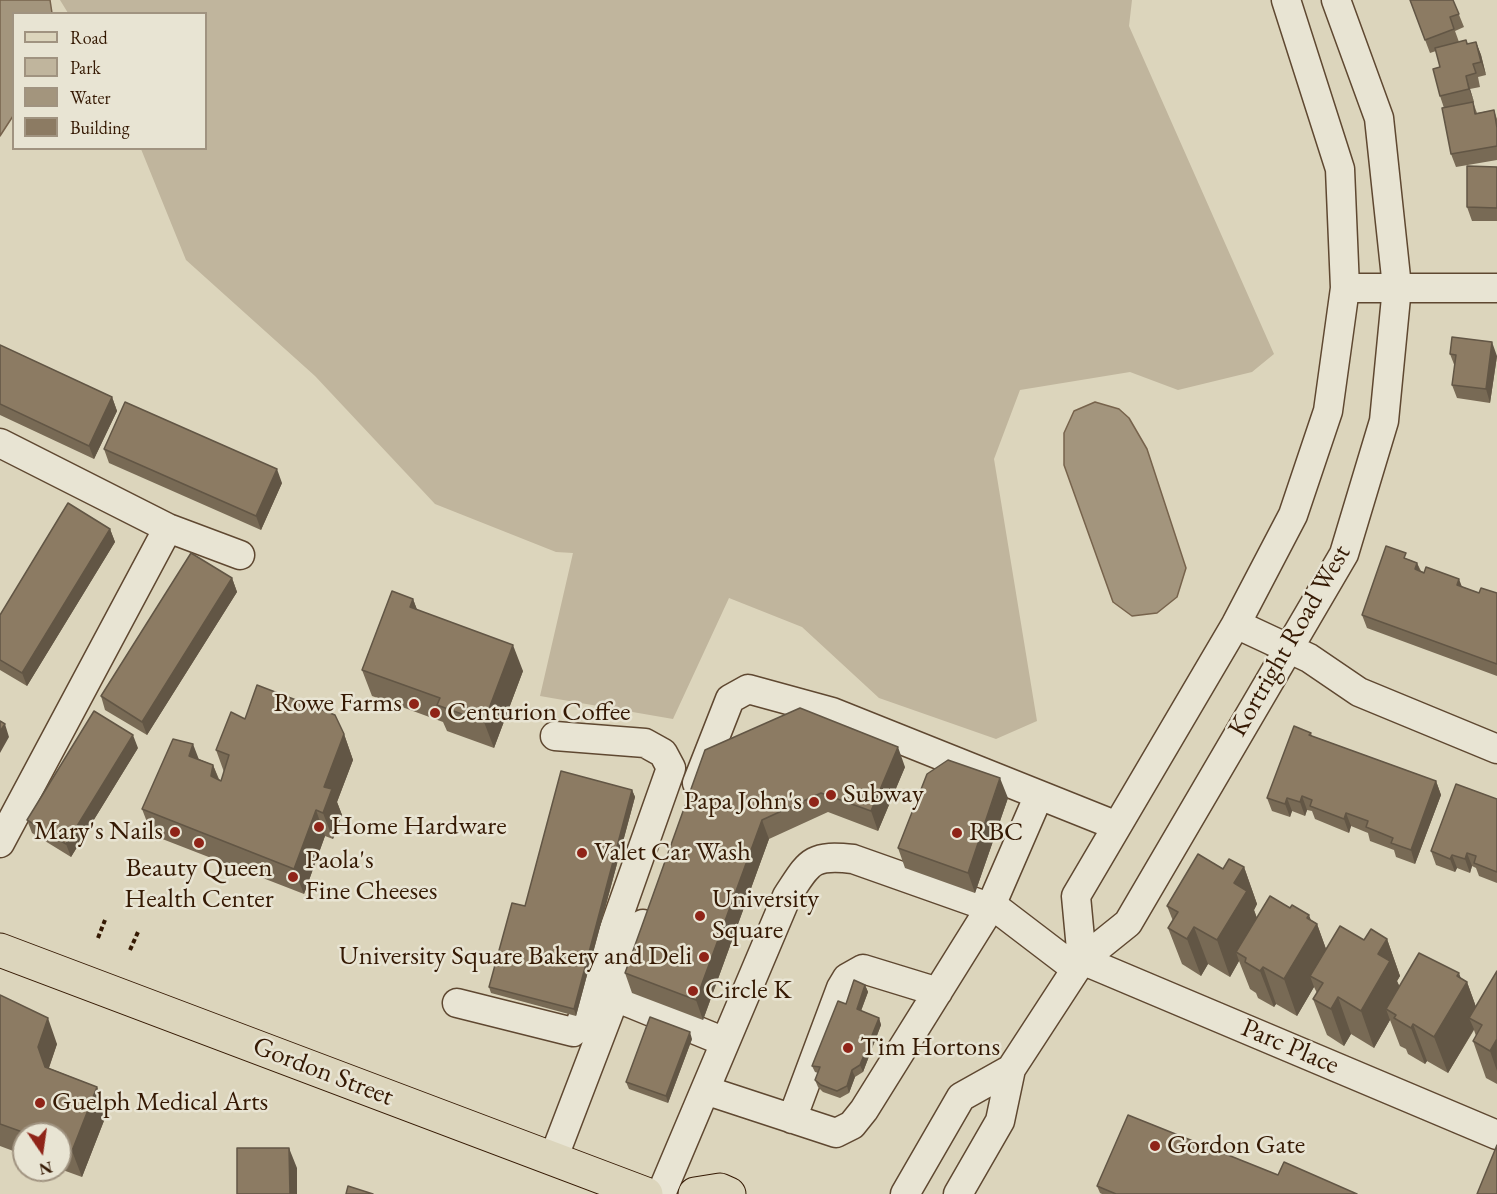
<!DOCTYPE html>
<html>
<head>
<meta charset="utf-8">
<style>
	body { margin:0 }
	#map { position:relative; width:1497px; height:1194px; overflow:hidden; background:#dcd5bc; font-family:"EB Garamond",serif }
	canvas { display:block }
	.legend { position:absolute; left:12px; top:12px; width:195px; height:138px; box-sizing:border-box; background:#e8e4d3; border:2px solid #a09380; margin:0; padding:8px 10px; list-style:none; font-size:18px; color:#351903 }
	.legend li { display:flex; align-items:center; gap:12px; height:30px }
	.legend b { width:30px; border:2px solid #a09380 }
	.north { position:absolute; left:12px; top:1122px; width:60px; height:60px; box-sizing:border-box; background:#e8e4d3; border:2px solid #a09380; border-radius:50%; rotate:167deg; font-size:16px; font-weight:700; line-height:24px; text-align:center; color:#351903 }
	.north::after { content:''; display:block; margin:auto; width:21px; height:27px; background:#8f2418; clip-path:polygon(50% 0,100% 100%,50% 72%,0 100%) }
</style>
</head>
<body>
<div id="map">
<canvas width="1497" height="1194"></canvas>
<ul class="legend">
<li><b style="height:8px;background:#dcd5bc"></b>Road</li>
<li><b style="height:16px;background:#c0b59d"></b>Park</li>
<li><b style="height:16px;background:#a3957d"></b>Water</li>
<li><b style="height:16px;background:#8c7b63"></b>Building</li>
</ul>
<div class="north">N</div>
</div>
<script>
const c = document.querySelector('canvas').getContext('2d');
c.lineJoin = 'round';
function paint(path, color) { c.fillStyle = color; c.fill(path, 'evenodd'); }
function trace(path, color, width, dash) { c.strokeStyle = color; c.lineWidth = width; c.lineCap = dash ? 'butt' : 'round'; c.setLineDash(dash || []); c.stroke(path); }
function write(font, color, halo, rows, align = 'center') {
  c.font = font + ' "EB Garamond",serif'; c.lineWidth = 5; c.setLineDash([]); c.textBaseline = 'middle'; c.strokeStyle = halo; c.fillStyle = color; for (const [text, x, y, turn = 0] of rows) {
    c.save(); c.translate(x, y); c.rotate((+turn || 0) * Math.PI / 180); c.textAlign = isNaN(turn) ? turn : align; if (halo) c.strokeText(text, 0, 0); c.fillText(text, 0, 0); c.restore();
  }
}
paint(new Path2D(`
	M60 0H1132L1129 26 1274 354 1252 372 1178 390 1130 372 1020 390 994 459 1037 721 996 739 879 698 802 627 729 598 673 719 540 696 573 553 556 552 435 504 315 376 186 260 141 149 206 148V14L68 13Z`), '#c0b59d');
const water = new Path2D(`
	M0 0H50L52 13 14 14 13 116 0 136Z
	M1095 402 1119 409 1129 418 1147 449 1186 568 1177 597 1157 613 1132 616 1113 602 1064 465V433L1074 411Z`);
paint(water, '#a3957d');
trace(water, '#77634c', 1.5);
const minor = new Path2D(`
	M1345 288H1497
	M0 443 168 528 240 555
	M1236 624 1309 658 1359 692 1497 749
	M697 783 730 699 748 689 832 712 1117 826
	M0 843 168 528
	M1082 960 1076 896 1236 624 1293 515 1328 411 1345 288 1340 169 1286 0
	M1082 960 1497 1135
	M615 997 725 1042
	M457 1003 573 1032 580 1025 671 768 663 753 645 743 555 736
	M705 1090 836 1133 852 1125 864 1110 990 908 1039 795
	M792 1119 841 988 847 978 863 969 938 992
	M553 1159 643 924
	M661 1194 787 896C809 863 810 854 853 859L1000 911 1076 969
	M905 1194 961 1097 1011 1069
	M958 1194 1000 1121 1011 1069 1082 960 1128 923 1344 554 1384 421 1397 287 1379 118 1336 0`);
const major = new Path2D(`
	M0 950 646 1194
	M695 1194 720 1190 729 1194`);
trace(minor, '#5f4831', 31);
trace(major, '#351903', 35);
trace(new Path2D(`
	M98 938 105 920
	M130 950 138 932`), '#351903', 4, [4.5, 3]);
trace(minor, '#e8e4d3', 28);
trace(major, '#dcd5bc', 33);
paint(new Path2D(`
	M1410 0H1453L1464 27 1455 31 1459 42 1466 40 1468 44 1476 42 1481 55 1486 75 1478 77 1480 87 1470 89 1474 102H1473L1477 113 1494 110 1497 119V160L1456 167 1451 154 1444 108 1440 96V67L1436 51 1430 53Z
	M1497 167V221H1472L1467 207Z
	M0 345 112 397 117 411 94 459 0 415Z
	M1450 354 1497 356 1490 403 1457 398 1452 385 1455 367Z
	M104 449 282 483 261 530 109 463Z
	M110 529 115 542 27 686 0 670V615Z
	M1408 559 1417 563 1421 571 1479 593H1497V676L1367 628 1362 615Z
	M232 578 237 592 147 735 105 710 101 696Z
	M413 599 417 610 523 671 494 748 447 731 443 722 372 696 362 670Z
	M245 719 344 734 353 760 337 802 342 815 333 839 325 836 304 894 152 835 142 809 199 759 213 765 219 779 221 781 224 772 216 750Z
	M1311 733 1312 736 1436 781 1441 795 1415 864 1396 857 1394 850 1370 841 1368 833 1351 826 1349 833 1315 819 1312 811 1307 810 1305 816 1292 811 1290 817 1272 811 1267 798Z
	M138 748 71 857 32 833 27 820Z
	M705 750 905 767 878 831 828 812 769 839 703 1020 632 993 625 973Z
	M632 790 635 797 576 1016 491 993 489 987 525 906Z
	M1008 798 975 893 905 868 898 848Z
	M1497 799V883L1479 876 1476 868 1472 866 1470 873 1457 868 1455 872 1436 865 1431 851Z
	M1244 867 1257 904 1254 910 1257 918 1311 920 1317 924 1326 949 1364 940 1387 939 1400 976 1397 981 1400 987 1461 978 1467 982 1476 1007 1497 971V1084L1486 1078 1473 1041 1476 1036 1474 1030 1448 1073 1427 1061 1425 1064 1408 1054 1406 1049 1400 1046 1390 1020 1374 1048 1351 1034 1344 1046 1327 1035 1313 999 1317 993 1314 987 1297 1016 1276 1004 1274 1007 1258 998 1256 993 1250 989 1239 961 1230 977 1208 964 1201 976 1182 964 1168 928 1173 921 1167 906 1223 869Z
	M865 985 868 992 861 1011 879 1018 881 1025 863 1072 855 1077 849 1093 840 1098 823 1092 818 1087 815 1080 818 1073 815 1072 812 1066 846 1004Z
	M0 995 57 1044 49 1068 97 1087 107 1113 82 1177 60 1169V1134H24V1155L0 1146Z
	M692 1039 668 1103 629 1089 626 1082Z
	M1278 1175 1357 1194H1102L1100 1193 1097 1186Z`), '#786a55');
paint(new Path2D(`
	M1476 42 1481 55 1486 75 1481 62Z
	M1466 76 1474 102 1469 89Z
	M1492 342 1497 356 1490 403 1486 389Z
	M112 397 117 411 94 459 89 446Z
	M277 469 282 483 261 530 256 516Z
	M110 529 115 542 27 686 22 673Z
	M1417 563 1422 576 1415 569Z
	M232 578 237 592 147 735 142 722Z
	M1459 579 1464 592 1457 585Z
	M413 599 423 625 410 607Z
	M513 645 523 671 494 748 484 722Z
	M5 724 9 737 0 753V731Z
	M344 734 353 760 337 802 342 815 333 839 323 813 324 787Z
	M133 735 138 748 71 857 66 844Z
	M193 744 203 770 189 756Z
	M898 747 905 767 878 831 871 811Z
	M213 765 223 791 211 776Z
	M1000 778 1008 798 975 893 968 873Z
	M1436 781 1441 795 1415 864 1411 850Z
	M632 790 635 797 576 1016 574 1009Z
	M1302 796 1307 810 1305 816 1300 802Z
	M1287 798 1292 811 1290 817 1285 804Z
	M316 810 325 836 304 894 294 869Z
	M1346 813 1351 826 1349 833 1344 819Z
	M762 820 769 839 703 1020 696 1000Z
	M1467 853 1472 866 1470 873 1465 859Z
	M1452 855 1457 868 1455 872 1450 859Z
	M1244 867 1257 904 1254 910 1260 927 1236 952 1239 961 1230 977 1217 940 1234 883Z
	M1309 915 1314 928 1317 924 1330 960 1310 976 1314 987 1297 1016 1284 979Z
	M1194 927 1208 964 1201 976 1187 939Z
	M1387 939 1400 976 1397 981 1404 998 1386 1009 1390 1020 1374 1048 1361 1011 1378 954Z
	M1263 967 1276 1004 1274 1007 1260 971Z
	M1459 973 1464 987 1467 982 1480 1018H1469L1474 1029 1448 1073 1434 1037Z
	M865 985 868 992 859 1016 857 1009Z
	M1338 997 1351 1034 1344 1046 1331 1009Z
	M48 1018 57 1044 47 1073 38 1047Z
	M879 1018 881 1025 863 1072 860 1065Z
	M1413 1024 1427 1061 1425 1064 1411 1028Z
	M690 1032 692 1039 668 1103 666 1096Z
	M1496 1039 1497 1040V1071L1490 1051Z
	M852 1070 855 1077 849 1093 847 1086Z
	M97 1087 107 1113 82 1177 72 1151Z
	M289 1148 297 1168V1194H290Z`), '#625645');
const building = new Path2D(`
	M1410 0H1453L1459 14 1450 17 1454 29 1425 40Z
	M1466 40 1467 44 1476 42 1481 62 1473 64 1476 73 1466 76 1469 89 1440 96 1433 69 1440 67 1435 48Z
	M1473 102 1475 114 1494 110 1497 128V146L1451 154 1442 108Z
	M1467 166 1497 167V208L1467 207Z
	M1452 337 1492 342 1486 389 1452 385 1456 355 1450 354Z
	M0 345 112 397 89 446 0 404Z
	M125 402 277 469 256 516 104 449Z
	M68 503 110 529 22 673 0 660V615Z
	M1386 546 1406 553 1404 558 1417 563 1415 569 1424 573 1426 567 1459 579 1457 585 1479 593 1481 588 1497 593V664L1362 615Z
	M191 553 232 578 142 722 101 696Z
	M392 591 413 599 410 607 513 645 484 722 437 705 440 698 362 670Z
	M257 685 335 715 344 734 324 787 332 789 323 813 316 810 294 869 142 809 173 739 193 744 189 756 213 765 211 776 221 781 229 755 216 750 231 712 245 719Z
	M800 708 898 747 871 811 821 793 762 820 696 1000 625 973 705 750Z
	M94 711 133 735 66 844 27 820Z
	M0 721 5 724 0 731Z
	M1294 726 1311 733 1309 735 1436 781 1411 850 1391 843 1393 838 1366 827 1368 821 1346 813 1344 819 1310 806 1312 800 1302 796 1300 802 1287 798 1285 804 1267 798Z
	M948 760 1000 778 968 873 898 848 927 774Z
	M561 771 632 790 574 1009 489 987 512 903 525 906Z
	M1456 784 1497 799V872L1474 863 1476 856 1467 853 1465 859 1452 855 1450 859 1431 851Z
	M1198 854 1223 869 1229 859 1244 867 1234 883 1247 891 1217 940 1194 927 1187 939 1168 928 1178 912 1167 906Z
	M1270 896 1290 908 1292 905 1309 915 1307 918 1317 924 1284 979 1263 967 1260 971 1245 962 1246 958 1236 952Z
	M1340 926 1364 940 1371 929 1387 939 1378 954 1390 961 1361 1011 1338 997 1331 1009 1313 999 1323 983 1310 976Z
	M1419 953 1459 973 1457 976 1467 982 1434 1037 1413 1024 1411 1028 1394 1018 1396 1015 1386 1009Z
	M1497 971V1039L1490 1051 1473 1041 1482 1025 1469 1018Z
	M854 980 865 985 857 1009 879 1018 860 1065 852 1070 847 1086 837 1091 821 1085 815 1080 820 1067 812 1066 838 1001 846 1004Z
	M0 995 48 1018 38 1047 45 1067 97 1087 72 1151 60 1146V1134H28L0 1124Z
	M650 1017 690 1032 666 1096 626 1082Z
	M1128 1115 1278 1175 1284 1162 1357 1194H1116L1097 1186Z
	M1497 1145V1194H1477Z
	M237 1148H289L290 1194H237Z
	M348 1186 373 1194H346Z`);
paint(building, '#8c7b63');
trace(building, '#625645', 1.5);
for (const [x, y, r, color] of [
	[414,704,6,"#8f2418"],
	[435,713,6,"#8f2418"],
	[831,795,6,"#8f2418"],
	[814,802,6,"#8f2418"],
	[319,827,6,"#8f2418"],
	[175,832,6,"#8f2418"],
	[957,833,6,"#8f2418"],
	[199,843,6,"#8f2418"],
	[582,853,6,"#8f2418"],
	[293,877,6,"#8f2418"],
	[700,916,6,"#8f2418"],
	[704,957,6,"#8f2418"],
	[693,991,6,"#8f2418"],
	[848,1048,6,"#8f2418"],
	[40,1103,6,"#8f2418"],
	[1155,1146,6,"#8f2418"]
]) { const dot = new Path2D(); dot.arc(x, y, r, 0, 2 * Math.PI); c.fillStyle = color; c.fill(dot); trace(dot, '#e8e4d3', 2); }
write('27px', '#351903', '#e8e4d3', [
	["Kortright Road West",1290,641,-60],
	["Parc Place",1290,1047,23],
	["Gordon Street",323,1072,21]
]);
write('27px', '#351903', '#e8e4d3', [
	["Rowe Farms",402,704,"right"],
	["Centurion Coffee",447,713],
	["Subway",843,795],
	["Papa John's",802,802,"right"],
	["Home Hardware",331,827],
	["Mary's Nails",163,832,"right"],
	["RBC",969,833],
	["Valet Car Wash",594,853],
	["Paola's",305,861],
	["Fine Cheeses",305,892],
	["Beauty Queen",199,869,"center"],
	["Health Center",199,900,"center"],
	["University",712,900],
	["Square",712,931],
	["University Square Bakery and Deli",692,957,"right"],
	["Circle K",705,991],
	["Tim Hortons",860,1048],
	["Guelph Medical Arts",52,1103],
	["Gordon Gate",1167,1146]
], 'left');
</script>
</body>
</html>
